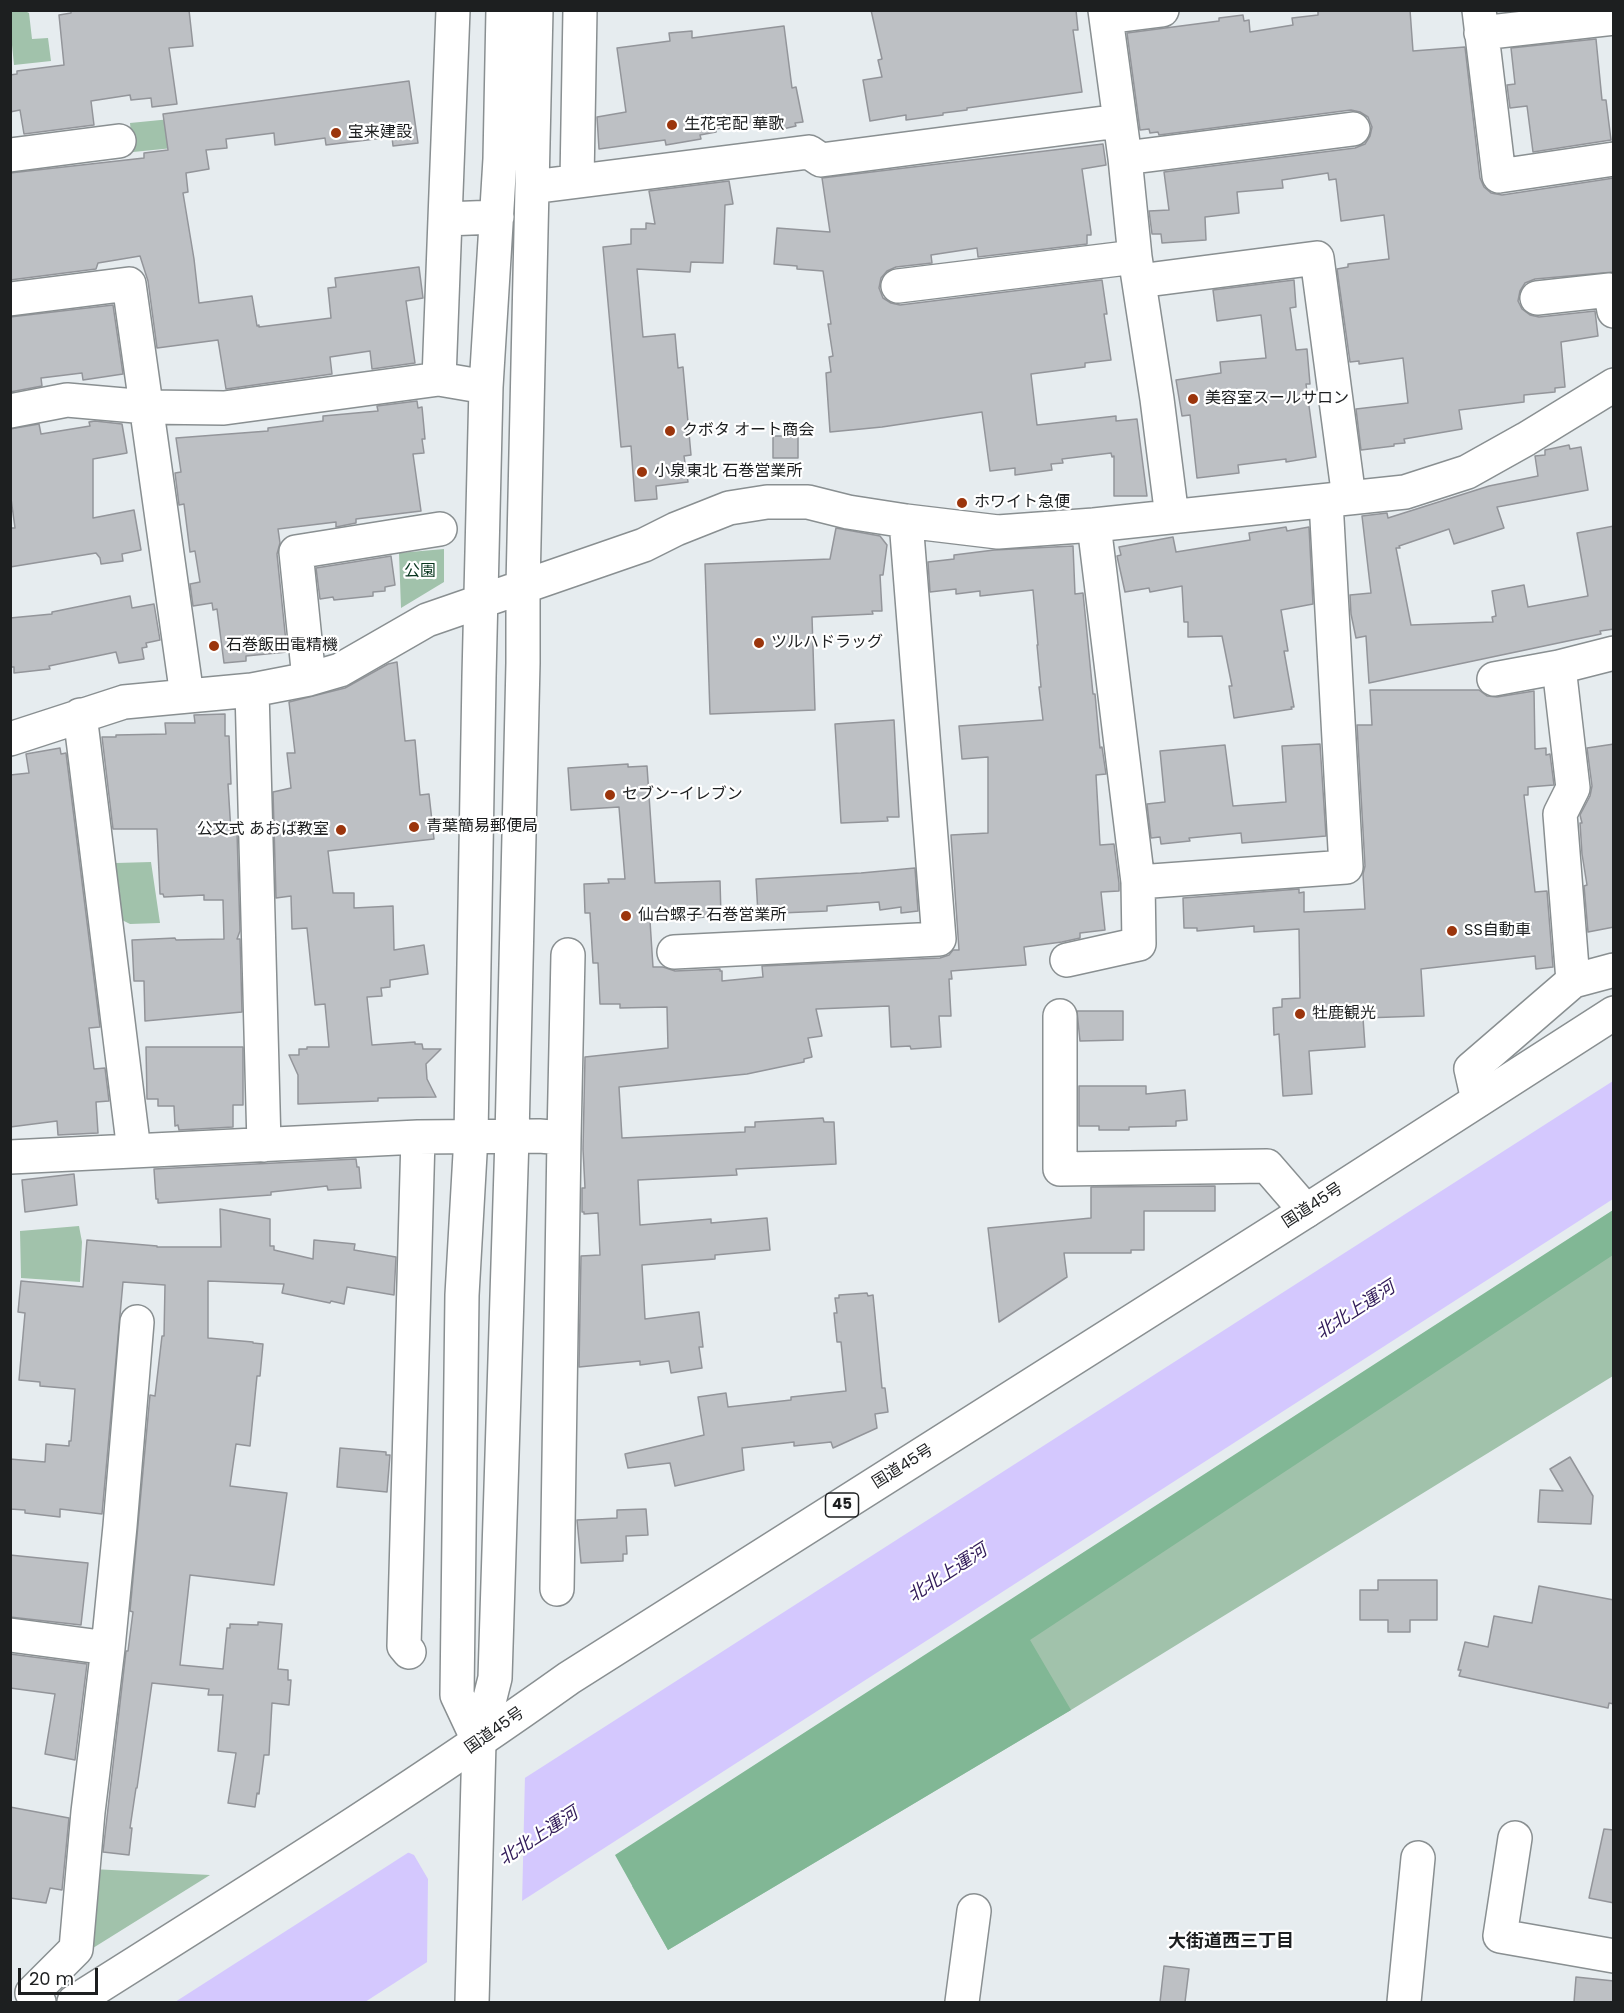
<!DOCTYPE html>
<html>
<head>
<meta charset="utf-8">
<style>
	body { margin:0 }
	#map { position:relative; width:1624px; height:2013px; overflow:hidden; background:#e6ecef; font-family:Poppins,sans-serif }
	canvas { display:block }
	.frame { position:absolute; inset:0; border:12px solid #1d1f20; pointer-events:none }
	.scale { position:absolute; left:18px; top:1968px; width:80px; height:27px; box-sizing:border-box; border:3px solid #1d1f20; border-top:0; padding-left:8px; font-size:18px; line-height:21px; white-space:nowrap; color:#1d1f20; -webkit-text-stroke:4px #fff; paint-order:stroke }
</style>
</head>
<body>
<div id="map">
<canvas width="1624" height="2013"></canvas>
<div class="frame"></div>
<div class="scale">20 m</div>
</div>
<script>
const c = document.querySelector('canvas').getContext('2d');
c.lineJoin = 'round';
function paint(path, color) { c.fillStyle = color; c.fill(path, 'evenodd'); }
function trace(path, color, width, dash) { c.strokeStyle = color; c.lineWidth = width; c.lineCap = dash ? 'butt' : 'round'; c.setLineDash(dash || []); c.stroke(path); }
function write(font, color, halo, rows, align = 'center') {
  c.font = font + ' Poppins,"Noto Sans JP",sans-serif'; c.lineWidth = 4.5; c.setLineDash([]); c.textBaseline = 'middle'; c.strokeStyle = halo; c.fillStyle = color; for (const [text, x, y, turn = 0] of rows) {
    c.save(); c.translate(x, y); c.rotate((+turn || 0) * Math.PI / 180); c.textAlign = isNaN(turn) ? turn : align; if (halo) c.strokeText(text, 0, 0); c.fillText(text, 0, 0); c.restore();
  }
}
paint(new Path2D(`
	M10 11H25L29 13 32 39 48 38 51 61 14 65 11 35Z
	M181 118 183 147 133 152 130 123Z
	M444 549V582L401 608 399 553Z
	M151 862 160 923 130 924 120 919 113 867 116 863Z
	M79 1226 82 1242 80 1282 21 1278 20 1231Z
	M1613 1252V1376L1071 1710 668 1950 632 1886Z
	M92 1869 210 1875 85 1953Z`), '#a1c2ab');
paint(new Path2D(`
	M1613 1210V1255L1030 1640 1071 1710 668 1950 615 1855Z`), '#81b795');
paint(new Path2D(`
	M1613 1081V1199L365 2002H175Z`), '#d4c8fe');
paint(new Path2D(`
	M525 1775 522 1905 427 1966 428 1879 414 1855 405 1851Z`), '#e6ecef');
const building = new Path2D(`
	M71 10H189L193 46 169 48 177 104 152 107 151 98 131 100 130 95 91 101 94 125 24 134 20 110 10 112V75L17 74V71L64 65 59 15 71 13Z
	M871 10H1076L1078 30H1073L1082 92 967 108V110L943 113V115L906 120V115L870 121 863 80 882 77 878 60 882 59Z
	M1318 10H1410L1413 51 1465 47 1480 178 1484 187 1491 193 1502 195 1614 178V272L1535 279 1525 283 1520 291 1518 301 1522 309 1530 315 1539 317 1595 311 1598 336 1561 342 1565 387 1555 388V392L1524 395V402L1459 410 1462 429 1404 439 1405 443 1394 444V446L1361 450 1356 409 1408 403 1403 358 1359 364V361L1350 362 1337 269 1348 267V264L1389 259 1384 215 1341 221 1336 179 1329 180 1328 173 1282 180 1283 188 1237 192 1239 213 1205 217 1206 240 1162 243 1161 234H1152L1149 211 1169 210 1164 172 1355 148 1365 144 1370 136 1372 127 1368 117 1360 112 1351 110 1159 135 1158 132 1150 133 1149 129 1140 130 1127 33 1219 21V18L1243 15 1244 21 1249 20 1250 32 1293 25 1292 18 1318 15Z
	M784 26 792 88 796 87 803 122 795 123 796 126 774 131 773 128 765 129 763 120 716 129V132L700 135 701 139 666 145 665 140 599 149 597 117 626 112 617 48 670 41 669 33 692 31V38Z
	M1596 39 1602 100H1606L1611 140 1533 152 1527 106 1510 108 1507 85 1515 84 1511 48Z
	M409 81 418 143 393 146 392 137 326 145 325 138 275 145 274 133 226 139 227 148 206 150 209 169 186 173 188 192 183 193 194 259 199 303 252 296 257 326 259 325V327L331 318 328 288 336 287 335 278 419 267 423 298 406 301 415 363 372 369 370 351 330 357 332 374 226 389 218 340 157 348 148 281 140 256 98 263 96 269 10 280V173L144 158V153L168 150 163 114Z
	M1103 144 1106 165 1082 169 1091 232V235H1087V244L978 257 977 248 931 255 932 263 896 267 887 271 881 278 879 288 883 298 891 303 900 305 1102 280 1107 314H1104L1111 360 1085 363V367L1031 374 1037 425 1116 416V421L1137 419 1147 496H1114V456L1112 457 1111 453 1062 459 1063 463 1051 464 1052 470 1015 475V468L990 471 982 412 882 427 830 432 826 373 831 372 829 357 833 356 828 324H831L823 271 797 269V266L774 264 777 228 830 232 822 178Z
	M729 181 733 204 725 205 723 263 691 262 690 272 637 269 643 337 675 334 678 368 683 367 691 455 684 456 688 482 656 486 657 499 635 501 631 446 621 447 603 247 631 244V229H646V223L655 224 649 191Z
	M1294 280 1296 307 1290 308 1296 350 1307 349 1310 384H1306L1316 457 1286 462V459L1238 465 1239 473 1197 478 1190 415 1182 416 1176 380 1221 373 1220 362 1266 358 1261 315 1217 321 1213 290Z
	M113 305 123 374 83 380 82 373 41 378 42 386 10 392V317Z
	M417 401 418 408 422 407 425 439H422L424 453 413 454 421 511 356 519V523L336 527V522L278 529 280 543 277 554 287 652 246 656V661L224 663 217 609 213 610 212 603 193 606 190 584 200 582 195 551 190 552 184 504 179 505 175 473 181 472 176 438 268 431V428L323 421V416L378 411 377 406Z
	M95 421 122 424 127 453 93 459V518L134 510 141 550 122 554 123 561 101 564 100 558 96 553 10 567V528H15L10 491V429L39 424 41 434 90 426 89 422Z
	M773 436H798V458H773Z
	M1569 445 1570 449 1581 447 1588 490 1497 507 1504 528 1473 538 1454 544 1449 529 1399 546 1400 548H1396L1411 625 1493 622 1492 617 1496 616 1492 591 1524 585 1528 607 1588 596 1577 533 1614 526V629L1600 631 1601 634 1369 683 1366 636 1356 638 1351 614 1350 595 1371 593 1362 516 1387 513 1388 518 1489 486 1538 476 1535 456 1545 455V450Z
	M1286 527 1287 531 1309 527 1313 604 1281 610 1288 651H1284L1294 707H1291L1292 709 1234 718 1229 686H1232L1222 636 1188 637V622H1184L1182 586 1150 592 1149 588 1125 592 1117 556 1121 555 1119 547 1173 537 1176 552 1250 540 1249 533Z
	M836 528 880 536 887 545 883 575H880L882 611H872L873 614 812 617 815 710 710 714 705 564 830 559Z
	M1073 546 1075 594 1083 593 1093 694H1095L1100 748 1102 747 1106 774 1096 775 1100 845 1114 844 1119 883V891L1101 892 1105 930 1080 933V938L1062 942 1024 947 1026 965 951 971 952 979H949L951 1016H939L941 1047 911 1049 910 1046 891 1047 889 1006 816 1009 822 1036 808 1038 812 1057 804 1059V1062L747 1074 619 1087 622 1138 745 1132V1127H755V1122L823 1118 824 1122H834L836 1164 736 1169 737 1175 638 1180 640 1225 711 1219V1223L767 1218 770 1250 715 1255V1259L642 1265 645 1319 699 1312 703 1347H699L702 1368 671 1373 669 1361 640 1365V1361L579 1367 581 1256 600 1255 598 1213 584 1214V1212H582V1188H585L583 1149 585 1057 668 1048 667 1007 620 1008V1004H600L598 963H593L590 913H585L584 884 609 883 608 879H625L619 807 571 810 568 768 628 764V767L647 766 655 883 720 881 721 916 650 921 653 967H663L675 971 720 969V971H722V981L763 977 762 966 940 958 949 955 953 950H959L951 835 988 833V757L962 759 959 726 1043 720 1039 687H1041L1037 645H1038L1033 590 980 596V591L956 594V589L930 592 928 562 954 559V555L994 550Z
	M391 556 395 585 385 587V591L373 592V596L334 600 333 597 320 599 316 568Z
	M130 596 132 608 154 604 160 640 146 643 147 647 142 648 144 659 119 663 116 652 49 666 50 669 14 673V667H10V618L52 614V612Z
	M397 662 405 741 415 740 420 795 429 794 434 839 328 851 333 893H354V908L393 906 394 950 424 945 428 974 390 980V987L381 988 382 996 367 997 372 1045 415 1042V1044H422L423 1049H441L426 1064 427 1079 436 1097 378 1098V1101L298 1104V1075L289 1055H299V1049H307V1047H329L325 1004 315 1005 307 928 292 929 291 896 276 898 273 792 291 788 287 753H295L289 702 345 688 388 664Z
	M1370 690H1479L1487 696 1497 697 1534 691 1535 749 1546 748V755L1550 754 1554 785 1528 787V795H1524L1535 892 1547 891 1553 967 1536 969 1535 956 1421 969 1424 1016 1363 1018 1365 1047 1309 1051 1312 1094 1283 1096 1279 1034 1274 1035 1273 1008 1282 1007V999L1300 998 1299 929 1254 932V926L1197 931V928H1184L1183 898 1299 889V893L1304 892V912L1365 909 1363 874 1365 866 1357 725H1372Z
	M225 714V736H229L231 784H228L231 832H237L240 931 237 939H240L242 1012 145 1021 144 981H134L132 940 175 938 176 940 224 939 223 900H204V895L164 897 163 894H160L157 829H113L102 737H116V735L166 734 165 723H195L194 715Z
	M894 720 899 817H887L888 821 841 823 835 724Z
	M1320 744 1326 836 1242 843 1241 833 1189 838 1190 841 1161 844 1160 837 1151 838 1147 804 1165 802 1160 751 1225 745 1233 806 1286 802 1282 746Z
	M1614 744V927L1588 932 1584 886 1587 885 1582 854 1580 823H1582L1580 815 1590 796 1592 786 1587 748Z
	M60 748 61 754 66 753 100 1027 89 1028 94 1069 105 1068 109 1101 96 1102 98 1133 58 1135 57 1121 10 1127V775L29 773 26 754Z
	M915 868 918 911 901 913V907L880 910 879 902 827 906V911L758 914 756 879 861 873Z
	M1077 1011H1123V1040L1080 1041Z
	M146 1047H243V1105H233V1127L179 1130 178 1125 175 1126 174 1106H158V1099H147Z
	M1079 1086H1146V1094L1185 1090 1187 1120 1176 1121V1126L1129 1127V1130H1099V1126H1079Z
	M356 1159 357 1167H359L361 1188 328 1190 327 1186 271 1192V1195L158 1203V1199H156L154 1169Z
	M74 1174 77 1205 25 1212 22 1180Z
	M1215 1186V1211H1144V1250H1131V1253H1064L1067 1277 999 1322 988 1228 1091 1218V1187Z
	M220 1209 270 1219V1246H274V1250L313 1259 314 1240 355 1244 354 1250 396 1257 394 1295 347 1287 344 1304 331 1301 330 1303 282 1293 284 1284 208 1281V1338L253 1342V1343L263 1344 260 1376H257L250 1446 236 1444 230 1486 287 1493 274 1585 190 1575 180 1665 223 1669 227 1628H230V1624L258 1625V1622L282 1624 278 1669 288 1670V1680H291L289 1705 272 1703 269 1755H264L259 1794 257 1793 255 1807 228 1803 236 1753 218 1751 223 1695H208L209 1689 152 1683 137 1788H136L130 1828H132L129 1855 103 1852 126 1651H128L133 1612 130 1611 150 1395 155 1396 162 1336H164L165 1285 123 1282 102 1514 60 1509V1517L25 1513V1510L10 1509V1459L45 1462 46 1444 69 1446V1441H71L75 1389 40 1386V1382L19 1380 25 1313 18 1312 21 1281 83 1287 87 1240 157 1246V1247H221Z
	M867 1293 868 1296 873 1295 882 1388H885L888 1412 875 1414 877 1428 833 1448 831 1442 794 1446V1442L742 1448 744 1470 675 1486 670 1463 628 1468 625 1454 704 1435 698 1397 726 1393 728 1407 791 1400V1397L846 1391 841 1342H837L834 1313H837L835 1298H839V1295Z
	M340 1448 386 1452V1455H390L387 1492 337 1487Z
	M1570 1457 1593 1496 1591 1524 1538 1522 1540 1490 1563 1491 1550 1469Z
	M646 1509 648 1535 626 1536 627 1554H623V1561L581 1563 577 1520 617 1518V1510Z
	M10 1555 88 1563 81 1625 10 1617Z
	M1378 1580H1437V1620H1410V1632H1388V1620H1360V1590H1378Z
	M1539 1586 1614 1600V1704L1609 1703 1608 1708 1459 1676 1461 1670H1458L1465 1642 1488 1647 1494 1616 1532 1623Z
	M10 1654 87 1664 75 1760 45 1754 55 1694 10 1688Z
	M10 1807 69 1818 62 1890 50 1888 46 1903 10 1898Z
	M1604 1829 1614 1830V1903L1589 1898Z
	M1164 1966 1189 1969 1185 2002H1160Z
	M1576 1977 1614 1981V2002H1574Z`);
paint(building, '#bdc0c4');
trace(building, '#93959a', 1.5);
const minor = new Path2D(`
	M453 10 445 219 497 217
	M1105 10 1125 158 1135 257 1157 399 1172 517
	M1479 10 1499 176 1614 159
	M1106 17 1162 10
	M1481 33 1614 18
	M10 155 119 141
	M1125 158 1353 129
	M577 180 580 10
	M532 187 809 152 821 160 1119 121
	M1139 281 1317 258 1349 498
	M898 286 1135 257
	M1537 298 1610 290 1614 311
	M10 299 129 284 187 696
	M439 379 445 219
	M10 411 67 400 147 407 224 408 439 379 486 387
	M309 679 296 552 440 529
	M1494 679 1559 667 1614 653
	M252 690 264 1145
	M80 715 134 1151
	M10 739 124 702 252 690 309 679 340 670 427 620 644 545 676 529 729 508 767 502H808L848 512 906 521 998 532 1094 525 1405 492 1467 472 1526 439 1614 385
	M1138 882 1346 867 1326 501
	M674 952 939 939 906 521
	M1067 960 1139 944 1138 882 1094 525
	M1573 981 1614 970
	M1060 1016V1169L1267 1166 1306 1211
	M1478 1100 1471 1069 1573 981 1560 814 1573 788 1559 667
	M564 1138 568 955
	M10 1157 418 1137 539 1136 564 1138 557 1589
	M10 1635 108 1648
	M409 1652 404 1646 418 1137
	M479 1742 457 1695 462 1295 471 1136 479 677 486 387 500 159 503 10
	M1515 1838 1500 1936 1614 1956
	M39 2002 32 1993 76 1949 88 1812 108 1648 120 1526 137 1322
	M472 2002 479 1742 495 1678 512 1137 523 663V586L536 10
	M962 2002 974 1911
	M1404 2002 1418 1858`);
const highway = new Path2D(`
	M74 2002C240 1897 408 1793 569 1678L1306 1211 1614 1013`);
trace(minor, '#898f91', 36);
trace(highway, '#898f91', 36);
trace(minor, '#fff', 33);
trace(highway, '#fff', 33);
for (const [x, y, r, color] of [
	[672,125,6,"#9b350c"],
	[336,133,6,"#9b350c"],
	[1193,399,6,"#9b350c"],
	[670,431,6,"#9b350c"],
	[642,472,6,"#9b350c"],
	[962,503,6,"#9b350c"],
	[759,643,6,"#9b350c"],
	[214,646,6,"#9b350c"],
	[610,795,6,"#9b350c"],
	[414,827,6,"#9b350c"],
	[341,830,6,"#9b350c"],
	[626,916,6,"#9b350c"],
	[1452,931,6,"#9b350c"],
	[1300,1014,6,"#9b350c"]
]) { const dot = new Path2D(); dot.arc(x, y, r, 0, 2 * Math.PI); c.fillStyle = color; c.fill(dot); trace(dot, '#fff', 2); }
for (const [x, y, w] of [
	[842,1505,33]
]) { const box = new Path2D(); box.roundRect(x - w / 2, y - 12, w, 24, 4.5); c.fillStyle = '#fff'; c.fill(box); trace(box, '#1d1f20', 1.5); }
write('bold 15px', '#1d1f20', null, [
	["45",842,1505]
]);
write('16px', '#1d1f20', '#fff', [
	["生花宅配 華歌",684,125],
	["宝来建設",348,133],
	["美容室スールサロン",1205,399],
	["クボタ オート商会",682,431],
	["小泉東北 石巻営業所",654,472],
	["ホワイト急便",974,503],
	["ツルハドラッグ",771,643],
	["石巻飯田電精機",226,646],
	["セブン-イレブン",622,795],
	["青葉簡易郵便局",426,827],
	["公文式 あおば教室",329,830,"right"],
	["仙台螺子 石巻営業所",638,916],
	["SS自動車",1464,931],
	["牡鹿観光",1312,1014]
], 'left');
write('16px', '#07341d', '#fff', [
	["公園",420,572]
]);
write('16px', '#1d1f20', '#fff', [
	["国道45号",1313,1206,-33],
	["国道45号",903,1467,-32],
	["国道45号",495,1731,-35]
]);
write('italic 18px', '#321c5a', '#fff', [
	["北北上運河",1356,1311,-33],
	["北北上運河",948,1574,-33],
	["北北上運河",539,1837,-33]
]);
write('bold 18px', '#1d1f20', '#fff', [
	["大街道西三丁目",1231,1942]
]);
</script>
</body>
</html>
